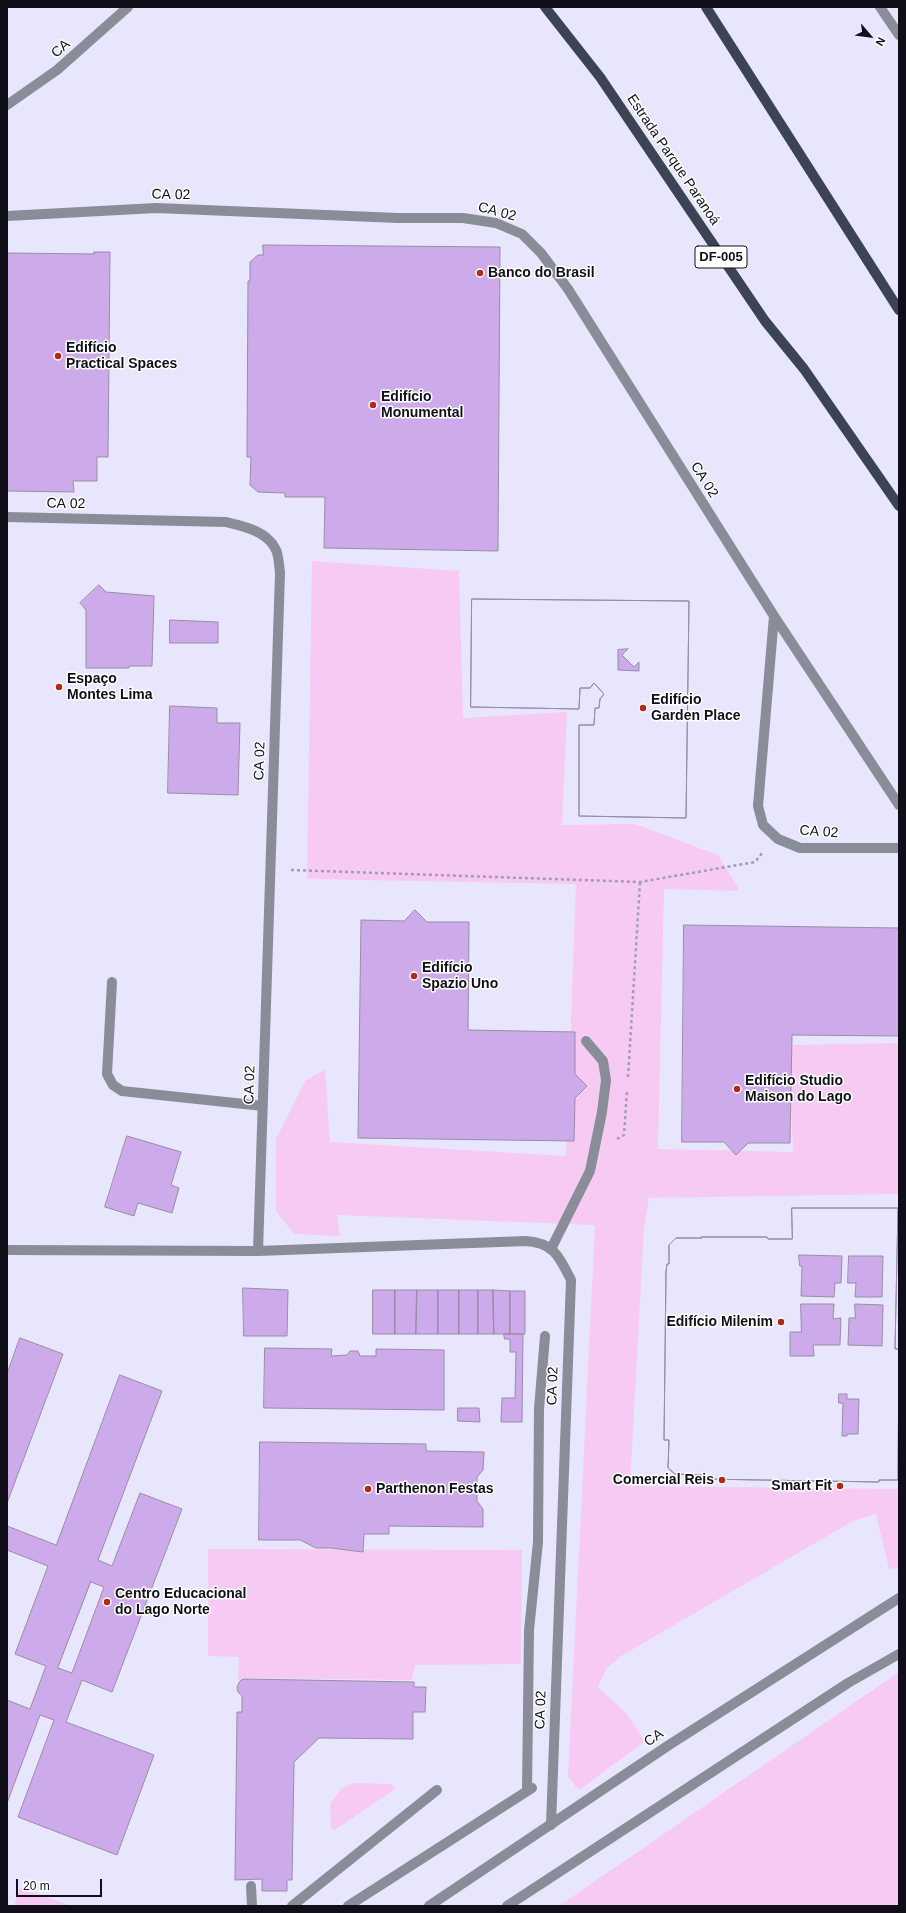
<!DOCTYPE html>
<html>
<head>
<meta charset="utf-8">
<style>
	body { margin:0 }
	#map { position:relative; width:906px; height:1913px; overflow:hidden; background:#e7e6fd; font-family:Arial,sans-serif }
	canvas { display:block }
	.frame { position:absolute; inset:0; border:8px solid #100f19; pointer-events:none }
	.north { position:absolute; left:850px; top:16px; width:40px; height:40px; -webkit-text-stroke:3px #fff; paint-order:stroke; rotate:118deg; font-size:11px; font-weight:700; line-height:16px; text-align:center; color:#100f19 }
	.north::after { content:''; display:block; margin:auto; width:14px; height:18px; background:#100f19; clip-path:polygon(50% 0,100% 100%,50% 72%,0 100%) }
	.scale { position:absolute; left:16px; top:1879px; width:86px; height:18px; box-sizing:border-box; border:2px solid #100f19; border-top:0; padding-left:5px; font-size:12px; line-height:14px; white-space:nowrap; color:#100f19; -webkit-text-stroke:3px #fff; paint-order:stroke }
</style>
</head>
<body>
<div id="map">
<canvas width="906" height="1913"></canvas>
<div class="frame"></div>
<div class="north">N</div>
<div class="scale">20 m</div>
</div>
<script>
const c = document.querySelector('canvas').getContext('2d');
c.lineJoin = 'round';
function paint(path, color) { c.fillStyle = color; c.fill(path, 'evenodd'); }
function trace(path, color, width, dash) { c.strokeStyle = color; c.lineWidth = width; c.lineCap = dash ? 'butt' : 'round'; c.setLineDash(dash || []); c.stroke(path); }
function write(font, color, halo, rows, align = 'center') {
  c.font = font + ' Arial,sans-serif'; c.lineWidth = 3; c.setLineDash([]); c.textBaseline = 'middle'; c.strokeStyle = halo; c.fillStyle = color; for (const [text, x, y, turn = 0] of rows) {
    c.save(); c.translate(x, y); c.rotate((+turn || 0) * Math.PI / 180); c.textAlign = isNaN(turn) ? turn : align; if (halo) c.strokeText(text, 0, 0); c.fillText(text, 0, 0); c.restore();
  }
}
paint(new Path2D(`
	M312 561 459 571 463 718 567 712 562 825 635 824 718 855 740 891 664 889 658 1149 793 1152 789 1045 899 1043V1194L649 1198 644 1228 630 1486 899 1489V1568L889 1569 876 1514 853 1521 621 1656 606 1669 598 1687 625 1712 645 1741 579 1790 568 1777 595 1225 337 1215 340 1236 294 1234 276 1211V1139L305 1081 325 1069 330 1142 566 1156 576 884 307 879Z
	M208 1549 522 1550 521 1664 415 1665 412 1680 244 1678 238 1680 239 1657 208 1656Z
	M899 1672V1906H559Z
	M353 1783 392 1784 395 1789 336 1829H331L330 1804 341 1789Z
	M20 1888 72 1906H14Z`), '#f7caf3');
const building = new Path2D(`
	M263 245 500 247 498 551 324 548 325 497H285V493L258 492 250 485 251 457H247V449L248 281H250V262L258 255H263Z
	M94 252H110V254L108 457H97V481H73L74 492 7 491V253L94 254Z
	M99 585 106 592 154 596 152 666H129V668H86V610L80 603Z
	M472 599 689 601 686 818 579 816V725H594L595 708H599L600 699 604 694 594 683 590 688H580L579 709 471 707ZM628 649 622 655 634 667 639 662V671L618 670V650Z
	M472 599 689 601 686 818 579 816V725H594L595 708H599L600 699 604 694 594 683 590 688H580L579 709 471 707Z
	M170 620 218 622V643H170Z
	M170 706 217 708V723H240L238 795 168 793Z
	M415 910 427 922H469L468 1030 575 1032V1074L587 1086 575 1098 574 1141 358 1138 361 920 404 921Z
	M684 925 899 928V1036L792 1035 790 1143H748L736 1155 724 1142H682Z
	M127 1136 181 1152 171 1185 179 1188 172 1213 138 1203 134 1216 105 1207Z
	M792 1208H898L895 1349H899L898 1480H879V1482L703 1479V1475L675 1474 668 1468 669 1440H664L666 1272 667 1264H669V1245L676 1238H702L701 1237H767L768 1239H792ZM799 1255 842 1256 841 1283H835L834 1297 801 1296 802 1266H800ZM849 1256H883L882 1297H855L856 1283H848ZM801 1304H834L833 1319 841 1318 840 1345H813L814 1356H790V1332H801ZM855 1304 883 1305 882 1346 848 1345 849 1318H855ZM839 1394H847V1399H859L858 1434H847V1436H842L843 1403H839Z
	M792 1208H898L895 1349H899L898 1480H879V1482L703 1479V1475L675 1474 668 1468 669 1440H664L666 1272 667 1264H669V1245L676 1238H702L701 1237H767L768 1239H792Z
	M243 1288 288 1290 287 1336H244Z
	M373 1290H395V1334H373Z
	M395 1290H417L416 1334H395Z
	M417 1290H438V1334H416Z
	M438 1290H459V1334H438Z
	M459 1290H478V1334H459Z
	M478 1290H493L494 1334H478Z
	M493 1290 510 1291V1334H494Z
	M510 1291H525V1334H510Z
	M504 1334H523L522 1422H501L502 1398H515L516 1352H510V1339H505Z
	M20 1338 63 1354 7 1503V1374Z
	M265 1348 332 1349 331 1356 347 1355 350 1351H358L360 1356H376V1349L444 1350V1410L264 1408Z
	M120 1375 162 1391 98 1560 112 1566 140 1493 182 1509 112 1692 82 1680 66 1722 154 1755 117 1855 18 1817 54 1720 40 1715 7 1803V1700L30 1709 46 1666 15 1654 48 1566 7 1550V1526L56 1545ZM91 1582 104 1587 72 1673 58 1668Z
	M458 1408H479L480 1422 458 1421Z
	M260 1442 426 1444V1451L484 1452 483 1470 477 1477V1501L483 1509V1527L389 1526V1534H364L363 1552 331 1548H316L300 1540H259Z
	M244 1679 414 1682V1687H426L425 1712H413V1739L319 1738 294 1762 292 1880H287V1891H262V1879L235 1880 237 1712H242V1696L238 1692 237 1687 240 1681Z`);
paint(building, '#cdabeb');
trace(building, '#998ca5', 1);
trace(new Path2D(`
	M291 870 640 882 755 862 763 852
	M628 1077 640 882
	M617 1139 624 1135 627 1090`), '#a09fb2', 2.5, [3, 3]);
trace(new Path2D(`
	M880 7 899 35
	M7 105 57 70 128 7
	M7 216 156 208 398 218H463L496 223 522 234 541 253 568 289 774 616 899 805
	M7 517 226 522C243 526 266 531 275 548 279 554 279 566 280 573L258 1251
	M774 616 758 806 763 825 778 839 800 848H899
	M112 982 107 1074 113 1085 122 1091 263 1106
	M551 1249 590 1171 602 1112 606 1080 603 1061 586 1041
	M7 1250 258 1251 526 1241C554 1243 559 1256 571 1280L551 1825
	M527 1790 529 1630 538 1542 539 1409 545 1336
	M251 1886 252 1906
	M292 1906 437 1790
	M348 1906 532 1788
	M429 1906 669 1745 899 1598
	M507 1906 848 1683 899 1654`), '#888d98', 10);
trace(new Path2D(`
	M545 7 600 77 765 321 804 369 899 506
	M706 7 899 310`), '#3b4355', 10);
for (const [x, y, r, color] of [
	[480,273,4,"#b52815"],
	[58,356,4,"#b52815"],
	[373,405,4,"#b52815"],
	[59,687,4,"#b52815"],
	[643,708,4,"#b52815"],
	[414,976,4,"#b52815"],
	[737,1089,4,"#b52815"],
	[781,1322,4,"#b52815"],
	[722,1480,4,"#b52815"],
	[840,1486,4,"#b52815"],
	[368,1489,4,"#b52815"],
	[107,1602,4,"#b52815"]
]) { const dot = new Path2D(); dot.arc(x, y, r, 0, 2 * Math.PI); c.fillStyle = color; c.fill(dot); trace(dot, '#fff', 1.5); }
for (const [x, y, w] of [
	[721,257,52]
]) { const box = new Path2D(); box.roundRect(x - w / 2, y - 11, w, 22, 3); c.fillStyle = '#fff'; c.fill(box); trace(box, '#100f19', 1); }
write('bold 13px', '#100f19', null, [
	["DF-005",721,257]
]);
write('14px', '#100f19', '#fff', [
	["CA",61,49,-42],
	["Estrada Parque Paranoá",673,160,56],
	["CA 02",171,195,1],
	["CA 02",497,212,15],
	["CA 02",704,480,58],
	["CA 02",66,504,1],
	["CA 02",260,761,-88],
	["CA 02",819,832,4],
	["CA 02",250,1085,-88],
	["CA 02",553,1386,-88],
	["CA 02",541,1710,-88],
	["CA",654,1738,-34]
]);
write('bold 14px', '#100f19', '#fff', [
	["Banco do Brasil",488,273],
	["Edifício",66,348],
	["Practical Spaces",66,364],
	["Edifício",381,397],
	["Monumental",381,413],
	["Espaço",67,679],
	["Montes Lima",67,695],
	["Edifício",651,700],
	["Garden Place",651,716],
	["Edifício",422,968],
	["Spazio Uno",422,984],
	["Edifício Studio",745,1081],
	["Maison do Lago",745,1097],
	["Edifício Milenim",773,1322,"right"],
	["Comercial Reis",714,1480,"right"],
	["Smart Fit",832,1486,"right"],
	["Parthenon Festas",376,1489],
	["Centro Educacional",115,1594],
	["do Lago Norte",115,1610]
], 'left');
</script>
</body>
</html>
